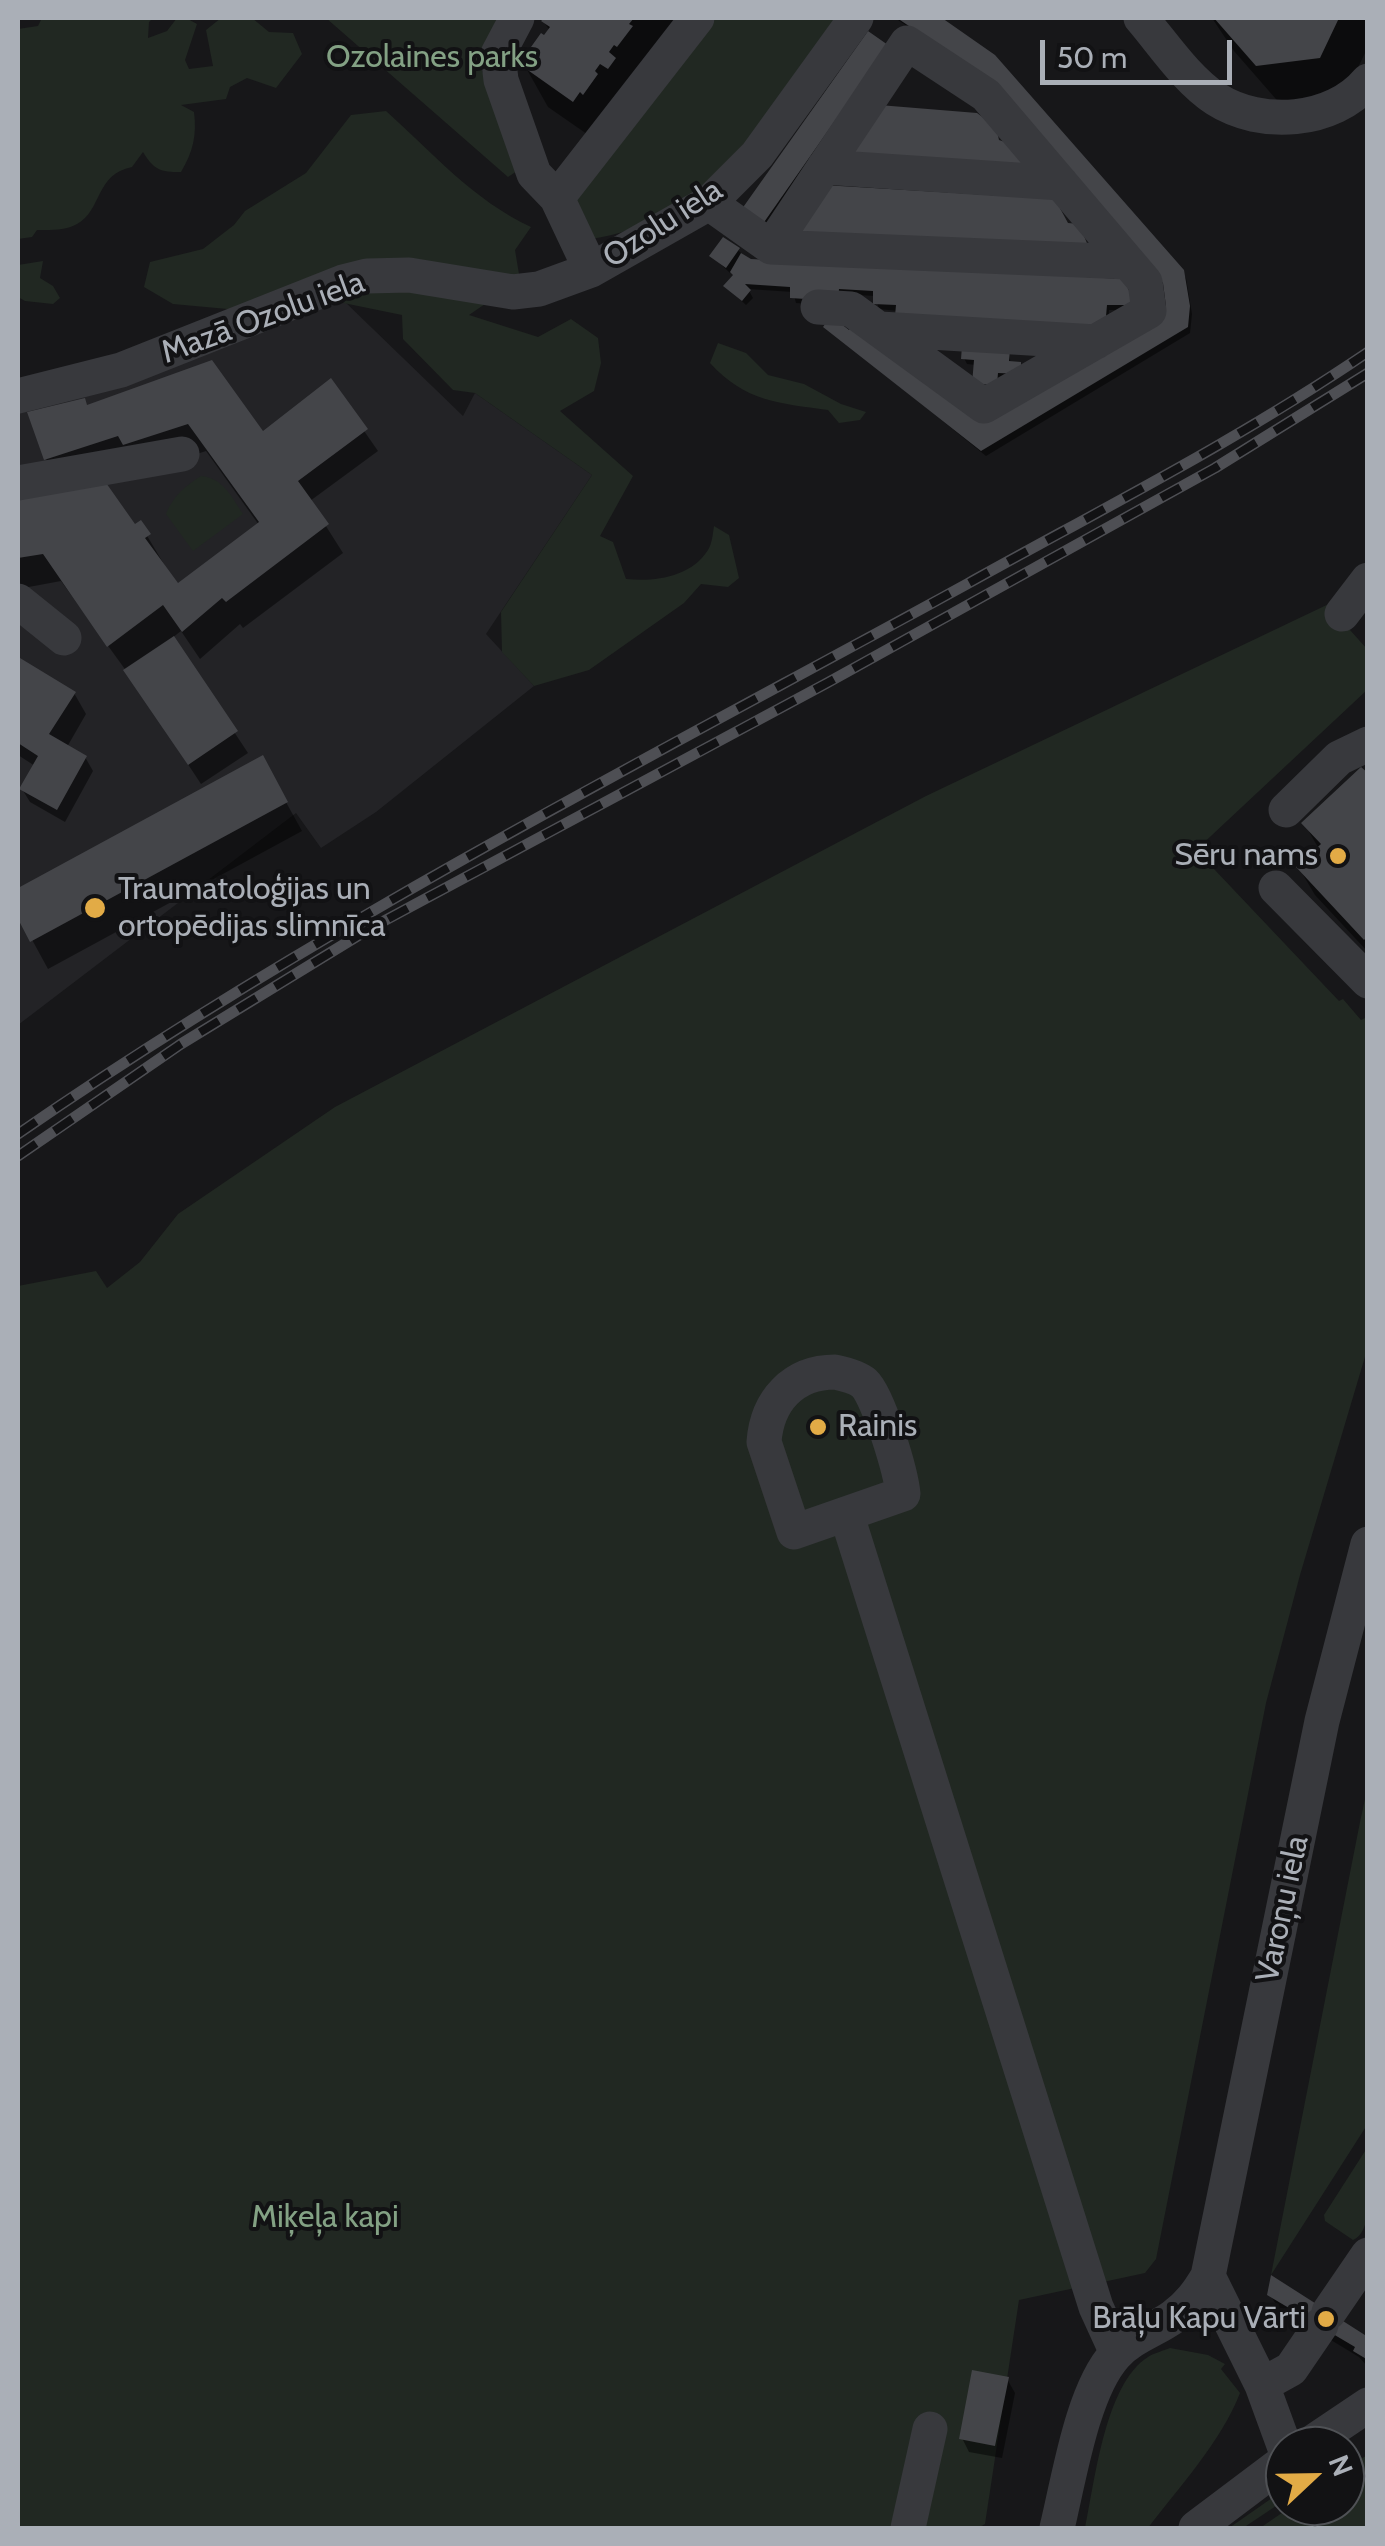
<!DOCTYPE html>
<html>
<head>
<meta charset="utf-8">
<style>
	body { margin:0 }
	#map { position:relative; width:1385px; height:2546px; overflow:hidden; background:#171719; font-family:Cabin,sans-serif }
	canvas { display:block }
	.frame { position:absolute; inset:0; border:20px solid #aaafb7; pointer-events:none }
	.north { position:absolute; left:1265px; top:2426px; width:100px; height:100px; box-sizing:border-box; background:#121214; border:2px solid #4f5155; border-radius:50%; rotate:68deg; font-size:28px; font-weight:700; line-height:40px; text-align:center; color:#aaafb7 }
	.north::after { content:''; display:block; margin:auto; width:35px; height:45px; background:#e2ab46; clip-path:polygon(50% 0,100% 100%,50% 72%,0 100%) }
	.scale { position:absolute; left:1040px; top:40px; width:192px; height:45px; box-sizing:border-box; border:5px solid #aaafb7; border-top:0; padding-left:12px; font-size:30px; line-height:35px; white-space:nowrap; color:#aaafb7; -webkit-text-stroke:8px #121214; paint-order:stroke }
</style>
</head>
<body>
<div id="map">
<canvas width="1385" height="2546"></canvas>
<div class="frame"></div>
<div class="north">N</div>
<div class="scale">50 m</div>
</div>
<script>
const c = document.querySelector('canvas').getContext('2d');
c.lineJoin = 'round';
function paint(path, color) { c.fillStyle = color; c.fill(path, 'evenodd'); }
function trace(path, color, width, dash) { c.strokeStyle = color; c.lineWidth = width; c.lineCap = dash ? 'butt' : 'round'; c.setLineDash(dash || []); c.stroke(path); }
function write(font, color, halo, rows, align = 'center') {
  c.font = font + ' Cabin,sans-serif'; c.lineWidth = 8; c.setLineDash([]); c.textBaseline = 'middle'; c.strokeStyle = halo; c.fillStyle = color; for (const [text, x, y, turn = 0] of rows) {
    c.save(); c.translate(x, y); c.rotate((+turn || 0) * Math.PI / 180); c.textAlign = isNaN(turn) ? turn : align; if (halo) c.strokeText(text, 0, 0); c.fillText(text, 0, 0); c.restore();
  }
}
paint(new Path2D(`
	M343 300 463 416 475 393 592 475 486 634 534 686 376 812 321 848 296 813 18 1025V410Z`), '#232326');
paint(new Path2D(`
	M42 18H153L149 22 148 38 167 31 177 18H186L197 24 185 60 189 69 213 66 206 30 221 18H252L269 32 293 33 302 54 276 88 247 78 230 87 226 99 181 105 194 112C197 135 193 152 181 172 160 172 154 170 143 152L132 167C95 174 102 211 77 224 65 231 50 230 37 230L32 237 18 239V29L38 26Z
	M326 18H507L476 55 520 169 508 177Z
	M716 18H843C776 105 708 225 589 239L571 202Z
	M386 111C433 153 473 200 531 227L515 250 520 280 469 315 538 337 571 319 598 338 601 363 594 391 560 411 633 476 600 536 613 542 626 579C655 582 691 577 708 550 712 544 713 533 714 526L729 535 739 578 728 587 701 584 684 603 589 670 534 686 502 652 501 612 592 475 475 393 453 390 403 339 402 315 319 298 282 314 173 304 144 287 150 262 203 249 234 225 245 211 306 173 351 115Z
	M43 261 40 278 53 286 60 298 53 304 25 301 18 297V265Z
	M718 343 746 353 768 375 804 384 841 404 866 412 860 420 839 423 828 410C778 403 746 402 710 363Z
	M201 476C223 478 231 496 243 514L193 551 166 514C173 496 185 486 201 476Z
	M1335 601 1350 630 1367 649V690L1196 850 1339 1001 1343 999 1361 1020 1365 1018 1367 1021V1350L1300 1575 1266 1703 1156 2259 1145 2273 1019 2300 985 2524 978 2528H18V1286L96 1271 107 1288 140 1262 178 1214 335 1107 926 796Z
	M1367 1790V2125L1271 2275 1360 1822Z
	M1367 2148C1368 2172 1376 2231 1353 2240L1325 2221 1324 2215Z
	M1170 2348 1208 2355 1225 2364 1221 2369 1240 2393C1221 2442 1179 2487 1148 2528H1085C1095 2481 1105 2384 1148 2357 1154 2353 1163 2351 1170 2348Z
	M1367 2455V2528H1260L1292 2506H1345V2470Z
	M1285 2489V2500L1243 2528H1229Z`), '#212822');
paint(new Path2D(`
	M548 18 558 20 698 18 597 141 548 107 525 66 550 31 544 22Z
	M895 18H937L994 57 1186 278 1192 314 1190 333 986 456 826 327 983 426 1169 306 1166 285 985 79Z
	M1212 18H1368V47L1343 98 1282 106 1234 51Z
	M886 47 764 232 745 219Z
	M738 250 750 262 1121 282 1130 310H1109L1107 333 879 309 875 296 842 294 840 306 796 303 793 292 748 289 753 298 746 305 726 286 735 276 732 270 730 273 712 256Z
	M1008 351 1011 364 1023 370 978 389 976 365 967 364 964 358Z
	M211 363 269 444 330 382 378 451 310 501 343 553 243 628 240 624 200 659 181 631 172 638 248 753 201 784 127 672 61 581 18 589V499L134 528 140 524 177 586 259 525 206 451 142 472 62 487 46 459 88 407Z
	M21 661 74 693 86 714 67 747 85 757 93 771 65 822 30 802 22 789 35 766 18 755V667Z
	M262 759 302 831 48 969 18 914V891Z
	M1368 777V952L1315 895 1299 868 1319 849 1304 823Z
	M1270 2294 1368 2340V2367L1359 2357 1278 2308Z
	M1007 2379 1015 2393 1002 2458 969 2452 962 2438Z`), '#0007');
paint(new Path2D(`
	M544 18H634L629 24 633 26 617 47 614 45 609 52 616 58 608 69 600 64 595 71 598 74 583 95 580 92 573 102 522 66 529 56 526 54 541 33 544 35 550 27 541 21Z
	M897 18H942L995 55 1184 270 1190 306 1188 327 981 451 823 327 831 316 849 330 855 322 983 423 1161 315 1166 306 1163 283 979 73Z
	M1214 18H1339L1320 58 1256 66Z
	M868 31 888 45 760 228 739 213Z
	M879 105 977 113 996 127 999 140 1011 144 1022 164 848 152Z
	M823 185 1055 199 1068 223 1079 224 1089 248 794 233Z
	M723 237 740 248 726 268 709 256Z
	M741 253 751 259 1123 279 1134 300 1126 305H1107L1105 328 895 316 896 305 873 304V291L839 289 838 301 790 298V287L745 284 751 290 742 301 723 286 733 275 730 272Z
	M962 346 1010 349 1009 361 1021 362V374L998 373 997 385 972 384 974 360 961 359Z
	M212 360 263 431 331 378 368 429 298 481 329 524 226 602 222 598 182 632 163 605 107 647 43 554 18 558V496L104 480 135 524 141 520 151 534 145 538 178 583 259 522 188 424 123 445 118 436 44 460 27 412 85 398 87 405Z
	M174 636 238 731 188 765 123 670Z
	M20 658 76 692 49 734 87 756 57 810 19 789 38 756 18 743V662Z
	M263 755 288 802 30 942 18 919V888Z
	M1361 767 1368 773V936L1364 940 1296 867 1321 844 1301 823Z
	M1271 2275 1368 2337V2360L1353 2351 1355 2347 1267 2295Z
	M972 2370 1009 2377 995 2446 959 2439Z`), '#444549');
trace(new Path2D(`
	M517 18 498 54 501 80 534 174 557 198 591 270
	M1141 18C1164 45 1186 79 1216 99 1261 128 1333 123 1368 81
	M824 167 1061 183
	M557 198 697 18
	M709 203 771 247 907 43 986 95 1145 282 1149 311 984 406 851 309 818 307
	M771 247 1128 262
	M880 329 1096 342
	M18 396 121 370 343 282 367 276 409 275 513 292 539 289 591 270 709 203 757 155 856 18
	M18 483 182 454
	M18 601 64 638
	M1342 614 1368 580
	M1286 810 1339 758 1368 744
	M1276 888 1368 981
	M835 1372C844 1374 857 1377 864 1383 879 1397 901 1473 903 1494L794 1532 764 1442C767 1401 793 1372 835 1372Z
	M847 1516 1096 2307 1117 2353
	M1208 2276 1262 2385 1285 2448
	M1329 2312 1368 2255
	M1262 2385 1291 2369 1321 2325
	M1307 2446 1368 2405
	M908 2528 930 2429
	M1057 2528C1069 2479 1082 2392 1115 2355 1131 2337 1155 2330 1173 2317 1189 2305 1198 2293 1208 2276L1322 1721 1368 1544
	M1196 2528 1285 2461`), '#38393d', 35);
const rail = new Path2D(`
	M18 1134C319 926 646 760 967 584 1102 509 1240 439 1368 352
	M18 1156 181 1044 369 929 827 683 1215 468 1368 373`);
trace(rail, '#4e4f54', 11);
trace(rail, '#121214', 8, [22]);
for (const [x, y, r, color] of [
	[1338,856,10,"#e2ab46"],
	[95,908,12,"#e2ab46"],
	[818,1427,10,"#e2ab46"],
	[1326,2319,10,"#e2ab46"]
]) { const dot = new Path2D(); dot.arc(x, y, r, 0, 2 * Math.PI); c.fillStyle = color; c.fill(dot); trace(dot, '#121214', 4); }
write('32px', '#83a184', '#121214', [
	["Ozolaines parks",432,58],
	["Miķeļa kapi",325,2218]
]);
write('32px', '#aaafb7', '#121214', [
	["Ozolu iela",663,224,-33],
	["Mazā Ozolu iela",263,318,-20],
	["Varoņu iela",1283,1909,-78]
]);
write('32px', '#aaafb7', '#121214', [
	["Sēru nams",1318,856],
	["Traumatoloģijas un",118,890,"left"],
	["ortopēdijas slimnīca",118,927,"left"],
	["Rainis",838,1427,"left"],
	["Brāļu Kapu Vārti",1306,2319]
], 'right');
</script>
</body>
</html>
